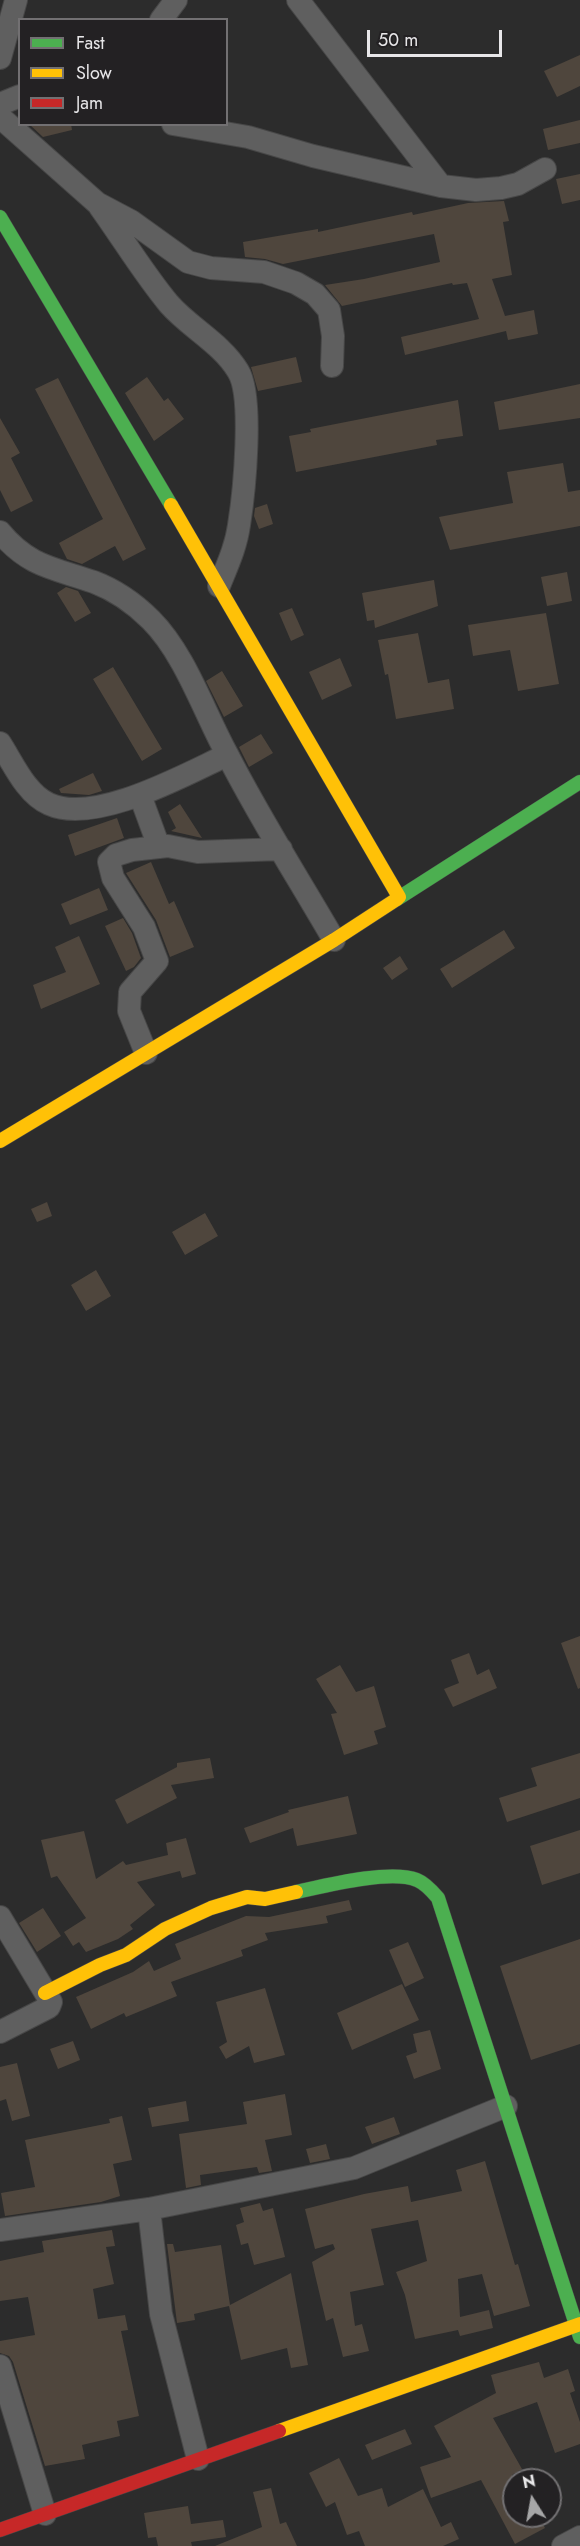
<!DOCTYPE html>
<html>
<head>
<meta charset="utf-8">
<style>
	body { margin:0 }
	#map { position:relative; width:580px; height:2546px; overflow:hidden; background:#2c2c2c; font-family:Jost,sans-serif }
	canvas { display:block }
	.legend { position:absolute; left:18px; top:18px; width:210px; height:108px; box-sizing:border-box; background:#232123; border:2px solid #727072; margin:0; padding:8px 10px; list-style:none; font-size:18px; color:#e8e7e9 }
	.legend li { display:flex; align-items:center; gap:12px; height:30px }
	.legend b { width:30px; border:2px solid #727072 }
	.north { position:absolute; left:502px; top:2468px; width:60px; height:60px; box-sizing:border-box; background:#232123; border:2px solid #727072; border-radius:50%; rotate:349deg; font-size:16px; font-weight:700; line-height:24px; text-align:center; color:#e8e7e9 }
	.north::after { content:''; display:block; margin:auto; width:21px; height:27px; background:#a6a6a7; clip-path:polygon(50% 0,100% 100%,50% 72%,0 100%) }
	.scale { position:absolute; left:367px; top:30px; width:135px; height:27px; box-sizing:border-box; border:3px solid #e8e7e9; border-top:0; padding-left:8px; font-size:18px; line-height:21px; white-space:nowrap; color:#e8e7e9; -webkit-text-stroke:4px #232123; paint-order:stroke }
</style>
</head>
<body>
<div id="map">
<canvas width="580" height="2546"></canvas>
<ul class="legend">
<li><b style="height:8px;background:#4caf50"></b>Fast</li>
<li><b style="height:8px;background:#ffc107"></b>Slow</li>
<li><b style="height:8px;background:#c62828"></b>Jam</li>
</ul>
<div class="north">N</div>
<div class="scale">50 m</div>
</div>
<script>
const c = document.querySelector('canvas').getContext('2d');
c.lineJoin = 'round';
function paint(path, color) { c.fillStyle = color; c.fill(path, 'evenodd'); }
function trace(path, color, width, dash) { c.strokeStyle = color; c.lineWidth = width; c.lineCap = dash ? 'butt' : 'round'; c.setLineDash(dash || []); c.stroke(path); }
paint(new Path2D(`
	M580 55V86L557 97 544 71Z
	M580 120V143L548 150 543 129Z
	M29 124H71L72 130 43 137Z
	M580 174V200L562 204 556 179Z
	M504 201 509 221 503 222 512 275 492 279 505 316 534 310 538 334 508 340 506 331 405 355 401 337 479 319 467 283 453 285 452 283 342 306 325 285 364 279 440 262 434 234 283 264 265 259 245 257 243 242 318 229V232L412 212 413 215 468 203Z
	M296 357 302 382 258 391 251 367Z
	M147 377 164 401 168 398 184 419 154 441 125 393Z
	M58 378 146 549 123 561 115 546 82 564 67 559 59 543 103 519 35 389Z
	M580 384V418L499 430 494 402Z
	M458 400 463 436 436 440 437 445 296 472 289 436 311 432 310 429Z
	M0 418 20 453 11 458 33 501 11 512 0 490Z
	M563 463 568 492 580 490V526L450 550 439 517 513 503 507 472Z
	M267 504 273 524 259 529 254 516 255 508Z
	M567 572 572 601 547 606 541 577Z
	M434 580 438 606 375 628 374 620 367 621 362 593Z
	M66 587 78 591 91 613 75 622 57 593Z
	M292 608 304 635 291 641 279 613Z
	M546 613 559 684 518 691 510 650 473 656 468 625Z
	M418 633 428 683 449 679 454 709 396 719 388 674 385 675 378 640Z
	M340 658 352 686 322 700 309 672Z
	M113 667 162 749 142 761 93 679Z
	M222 671 243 706 224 717 206 681Z
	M261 734 273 753 249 767 239 747Z
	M93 773 102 791 89 795 61 793 59 789Z
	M180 804 202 838 171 831 176 828 168 812Z
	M117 818 124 838 75 856 68 835Z
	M151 862 169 904 174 901 194 947 170 957 156 920 126 873Z
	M99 888 108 910 70 925 61 904Z
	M123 918 132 933 141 958 134 967 126 971 105 926Z
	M504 930 515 948 452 988 440 969Z
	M79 936 100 984 41 1009 33 985 66 972 55 947Z
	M400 956 408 969 392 980 383 968Z
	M47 1202 52 1216 37 1222 31 1209Z
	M205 1213 218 1236 185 1255 172 1232Z
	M96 1270 111 1296 86 1311 71 1285Z
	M580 1636V1688L578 1689 561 1643Z
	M469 1653 477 1675 489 1669 497 1688 453 1707 444 1689 459 1683 451 1660Z
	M340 1665 356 1692 374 1686 386 1727 374 1731 378 1744 344 1755 331 1714 337 1713 316 1679Z
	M580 1753V1798L507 1822 499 1798 537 1786 531 1768Z
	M210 1758 214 1778 171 1785 177 1798 127 1824 115 1800 177 1767V1763Z
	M348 1796 357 1834 297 1846 293 1828 250 1843 244 1828 289 1812 288 1810Z
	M580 1830V1873L542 1885 530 1846Z
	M84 1831 96 1879 123 1861 126 1865 168 1855 166 1843 186 1838 196 1874 182 1878 180 1871 137 1882 155 1905 130 1925 133 1929 118 1939 86 1952 79 1942 73 1946 64 1932 86 1918 57 1876 51 1878 41 1840Z
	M349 1900 352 1910 326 1916 328 1923 265 1933 268 1940 241 1950 243 1956 171 1982 177 1996 126 2017 124 2013 91 2029 76 1997 133 1972 149 1961 154 1971 181 1959 175 1944 246 1916 269 1917Z
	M43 1908 61 1936 37 1952 19 1923Z
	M580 1939V2044L531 2060 500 1966Z
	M408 1942 424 1978 405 1987 389 1950Z
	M402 1984 419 2020 352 2050 337 2013Z
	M265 1988 285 2055 254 2063 249 2046 226 2059 219 2047 227 2042 216 2002Z
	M430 2030 441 2069 414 2079 406 2056 417 2052 413 2034Z
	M73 2041 80 2060 58 2069 50 2049Z
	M17 2063 30 2116 12 2121 6 2099 0 2101V2067Z
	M285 2094 292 2135 265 2140 272 2171 259 2173 257 2167 200 2175 201 2185 186 2188 179 2134 247 2124 243 2102Z
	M186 2101 189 2121 152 2127 148 2108Z
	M122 2116 132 2160 113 2164 120 2196 101 2202 5 2216 1 2193 35 2187 25 2140 110 2123 109 2119Z
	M394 2117 400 2134 372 2144 365 2127Z
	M326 2144 330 2159 310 2163 306 2149Z
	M485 2161 515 2265 518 2264 530 2306 494 2316 482 2274 458 2279 460 2317 489 2310 493 2328 460 2336 458 2330 415 2339 405 2295 396 2272 427 2261 418 2220 371 2229 384 2285 350 2292 355 2326 362 2324 369 2351 343 2357 333 2318 326 2321 312 2262 335 2249 333 2244 315 2249 305 2209 364 2194 408 2186 411 2202 462 2191 456 2170Z
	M260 2203 263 2211 273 2208 285 2257 254 2265 248 2243 241 2245 236 2225 244 2222 240 2208Z
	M112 2230 115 2246 106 2247 114 2284 93 2289 98 2319 125 2315 128 2330 121 2331 139 2416 117 2421 120 2436 82 2445 85 2459 45 2466 13 2362 9 2356 0 2353V2341L35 2335 28 2297 0 2301V2261L44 2252 42 2241Z
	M167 2244H173L175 2252 221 2245 230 2305 291 2273 308 2365 291 2368 287 2348 241 2360 229 2306 194 2314 195 2320 177 2323Z
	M539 2362 544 2378 568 2369 575 2391 570 2393 580 2422V2444L555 2453 537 2402 493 2418 522 2469 512 2475 514 2516H538L545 2528 515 2544 481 2480 431 2498 420 2467 451 2457 434 2426 496 2393 491 2375Z
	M405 2429 412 2444 372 2460 365 2445Z
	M339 2458 358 2496 382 2488 388 2507 423 2489 441 2527 451 2522 459 2539 443 2546H365L359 2531 347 2535 335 2502 326 2507 309 2473Z
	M271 2488 280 2524 286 2522 297 2546H215L262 2527 253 2492Z
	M188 2506 191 2524 223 2520 226 2537 191 2542 192 2546H158L156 2537 148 2538 144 2513Z`), '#4f463d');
const street = new Path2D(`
	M298 0 441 186
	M161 20 176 0
	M0 58 16 0
	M0 104 20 96
	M0 117 97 203 131 221 188 262 211 268 264 272 296 283 315 294 329 310 333 336 332 366
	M173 124 248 137 313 156 441 186 476 190 501 188 518 184 545 169
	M100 207C123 239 144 274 169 304 190 328 221 343 238 371 254 396 244 494 239 525 236 547 227 566 219 586
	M0 532C29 567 54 568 94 582 115 590 135 604 151 620 185 654 204 712 227 754 259 817 298 878 334 940
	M0 743C13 763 26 794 49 804 95 825 184 775 227 755
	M140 795 159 847
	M146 1053 129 1011 130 992 157 961 144 927 113 878 109 862 116 855 132 850 168 846 198 852 281 849
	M0 1917 51 2002 49 2007 0 2032
	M149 2209 161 2314 198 2459
	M0 2230 149 2209 354 2168 506 2106
	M0 2366 45 2514
	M563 2546 580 2537`);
const fast = new Path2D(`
	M0 217 171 505
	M397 899 580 782
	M296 1892C324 1886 390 1869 417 1880 425 1883 432 1891 438 1898L580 2337`);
const slow = new Path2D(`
	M171 505 399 897
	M0 1141 334 940 397 899
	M45 1993 100 1965 126 1955 165 1929 211 1908 247 1897 265 1899 296 1892
	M279 2431 580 2324`);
const jam = new Path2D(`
	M0 2530 279 2431`);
trace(street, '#474747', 24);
trace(fast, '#474747', 15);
trace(slow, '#474747', 15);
trace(jam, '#474747', 15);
trace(street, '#5f5f5f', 22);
trace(fast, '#4caf50', 14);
trace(slow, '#ffc107', 14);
trace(jam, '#c62828', 14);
</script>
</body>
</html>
